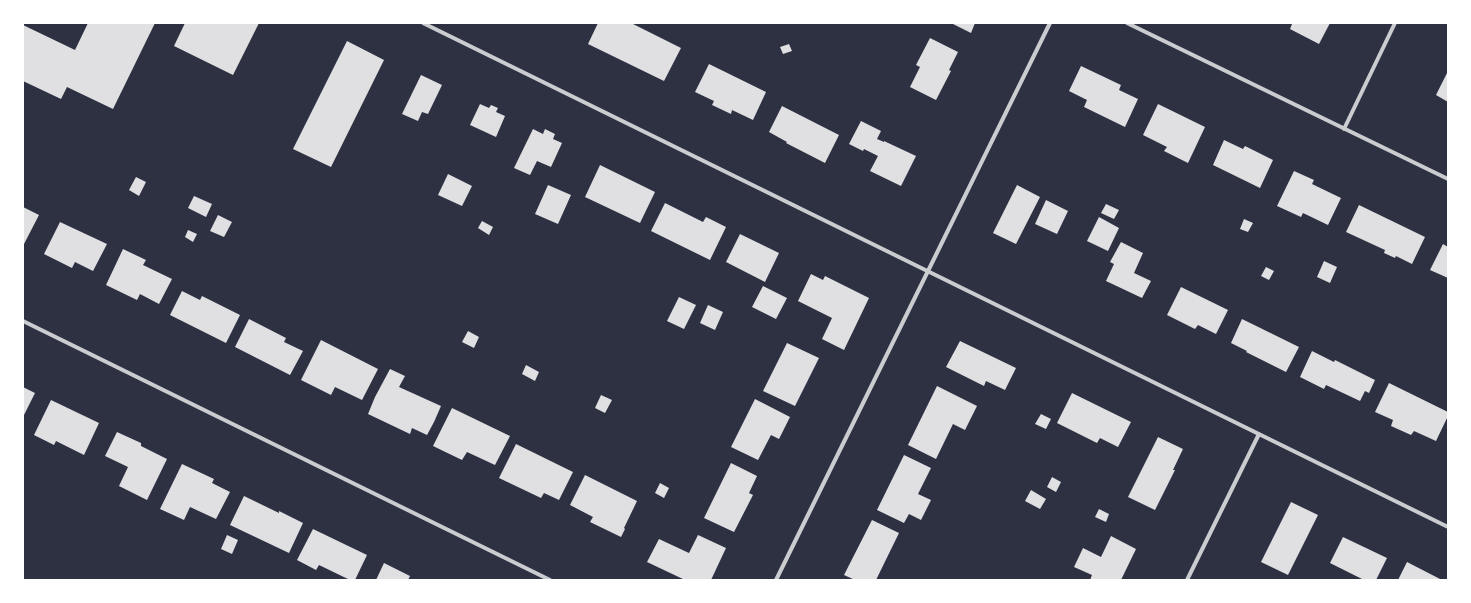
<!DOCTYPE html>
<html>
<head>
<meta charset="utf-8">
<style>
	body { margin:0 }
	#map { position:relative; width:1471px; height:603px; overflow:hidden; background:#2d3142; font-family:Figtree,sans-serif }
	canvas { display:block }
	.frame { position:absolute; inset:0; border:24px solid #fff; pointer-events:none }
</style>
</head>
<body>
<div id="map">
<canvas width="1471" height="603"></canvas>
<div class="frame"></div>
</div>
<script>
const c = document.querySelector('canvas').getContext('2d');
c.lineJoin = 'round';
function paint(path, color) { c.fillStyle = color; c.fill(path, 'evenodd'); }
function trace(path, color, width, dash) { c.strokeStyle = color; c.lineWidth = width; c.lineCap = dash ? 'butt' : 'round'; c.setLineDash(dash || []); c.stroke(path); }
paint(new Path2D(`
	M88 23H155L113 109 67 87 61 99 23 81V25L75 50Z
	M185 23H259L233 75 174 46Z
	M598 23H631L681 48 664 81 588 44Z
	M951 23H975L971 33Z
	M1290 23H1330L1319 44 1290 29 1292 24Z
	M930 38 958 52 949 70 951 71 936 100 910 87 920 67 916 65Z
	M347 41 384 60 331 167 293 149Z
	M789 44 792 51 783 54 780 47Z
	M709 64 766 92 753 120 732 110 731 114 712 105 714 101 695 92Z
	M1081 66 1121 85 1119 90 1138 99 1125 127 1084 107 1087 100 1069 91Z
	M1448 71V102L1436 95Z
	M421 75 442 85 428 114 422 112 418 121 402 114Z
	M480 104 489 108 491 105 498 108 496 112 505 116 496 137 470 125Z
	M1158 104 1205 127 1188 163 1164 151 1167 147 1143 135Z
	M782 106 839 135 825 163 786 143 787 142 769 132Z
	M861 121 881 131 877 139 884 142V141L916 156 901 186 870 171 878 156 864 149 863 151 849 144Z
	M533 129 543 134 545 129 555 134 553 139 562 143 551 167 537 161 530 175 514 168Z
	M1224 140 1243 149 1245 146 1273 160 1260 188 1213 165Z
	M600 165 655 192 640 223 585 197Z
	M1294 171 1314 180 1312 184 1341 198 1328 225 1303 213 1301 217 1277 206Z
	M448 174 472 186 462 206 438 195Z
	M136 177 146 182 139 196 129 190Z
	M548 185 571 195 558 224 535 214Z
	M1017 185 1040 197 1016 244 993 233Z
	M194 196 212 204 206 217 188 208Z
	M1046 200 1068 211 1057 234 1035 224Z
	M665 203 703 222 706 217 726 227 710 260 651 231Z
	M1106 204 1119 210 1114 219 1101 213Z
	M1359 205 1425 237 1412 264 1396 256 1395 258 1384 253 1385 250 1346 232Z
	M23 207 39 215 24 244H23Z
	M218 215 232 222 224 237 210 231Z
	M1099 217 1119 228 1108 251 1087 241Z
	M1244 219 1253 223 1248 232 1240 229Z
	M482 221 493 227 489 235 478 228Z
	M60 222 107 244 93 271 75 262 72 268 44 254Z
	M188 230 197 234 193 242 185 237Z
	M740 234 779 253 765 282 726 262Z
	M1121 242 1143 253 1134 273 1151 281 1142 298 1106 281 1114 264 1110 262Z
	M1443 244 1448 247V278L1430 270Z
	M123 249 146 260 143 265 172 279 159 304 140 294 137 300 106 285Z
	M1324 261 1337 267 1330 283 1317 277Z
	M1266 267 1274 271 1269 280 1261 276Z
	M811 274 823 280 825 276 869 298 844 350 822 339 832 318 798 301Z
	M763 286 787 298 776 319 752 307Z
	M1181 287 1228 310 1216 334 1198 325 1195 329 1167 315Z
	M182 291 200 300 202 296 240 315 226 343 170 315Z
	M679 297 696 305 684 329 667 321Z
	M708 305 723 312 715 330 700 323Z
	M249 319 286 338 284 342 303 351 290 375 235 347Z
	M1242 319 1299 347 1286 372 1246 352 1247 351 1231 343Z
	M468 331 479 337 474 348 462 342Z
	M321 340 378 369 362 400 335 387 331 395 301 380Z
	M960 341 1016 368 1005 390 986 381 984 386 946 367Z
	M787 343 819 358 795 406 763 391Z
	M1312 351 1334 362 1335 360 1375 380 1369 393 1365 391 1360 401 1326 385 1324 389 1300 377Z
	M526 365 539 372 535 381 522 374Z
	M390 369 405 376 399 387 441 406 434 422 427 435 412 428 410 434 368 414 375 397Z
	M1389 383 1448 412V416L1436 441 1414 431 1411 435 1391 426 1393 420 1375 412Z
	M937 386 977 406 965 430 953 424 936 459 908 445Z
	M23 387 35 393 23 417Z
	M1072 393 1131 422 1118 447 1100 438 1097 443 1057 423Z
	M601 395 612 400 605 413 595 408Z
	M755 399 790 417 779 439 771 435 758 460 731 447Z
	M51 400 99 423 84 455 56 441 54 445 34 435Z
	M452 408 510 436 495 465 467 452 462 460 433 446Z
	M1041 414 1051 419 1046 429 1035 424Z
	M117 432 141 443V446L167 459 147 500 119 486 128 467 105 456Z
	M1158 437 1183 449 1173 470H1175L1155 510 1128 497Z
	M516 444 573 472 559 500 544 493 541 498 499 478Z
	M904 455 931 468 918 494 931 500 921 520 909 514 904 523 877 510Z
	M731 463 757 476 749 493 753 495 734 532 704 518Z
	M182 464 214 479 212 483 230 492 216 519 190 507 184 520 160 509Z
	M585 475 637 501 624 528 625 529 621 537 590 522 593 517 570 505Z
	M1052 477 1061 482 1056 492 1047 487Z
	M660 483 669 488 664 498 655 493Z
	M1031 490 1046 499 1040 509 1025 501Z
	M244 496 279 513V511L303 523 289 553 230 525Z
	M1291 502 1318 515 1288 575 1261 562Z
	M1099 509 1109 514 1106 522 1095 517Z
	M872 520 899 533 876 580H855L844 575Z
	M313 529 367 555 355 580H350L319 565 316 570 297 560Z
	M227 535 238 540 232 554 221 549Z
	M698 535 726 548 711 580H685L647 562 659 539 689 553Z
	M1111 536 1136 549 1121 580H1090L1092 575 1074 567 1083 548 1101 557Z
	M1343 537 1387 558 1376 580H1364L1330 563Z
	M1407 562 1442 580H1398Z
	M384 563 410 576 408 580H376Z`), '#e0e0e3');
trace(new Path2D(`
	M423 23 1448 527
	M1127 23 1448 179
	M1344 129 1395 23
	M23 321 550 580
	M776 580 1050 23
	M1187 580 1259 434`), '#caccd0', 4);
</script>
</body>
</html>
